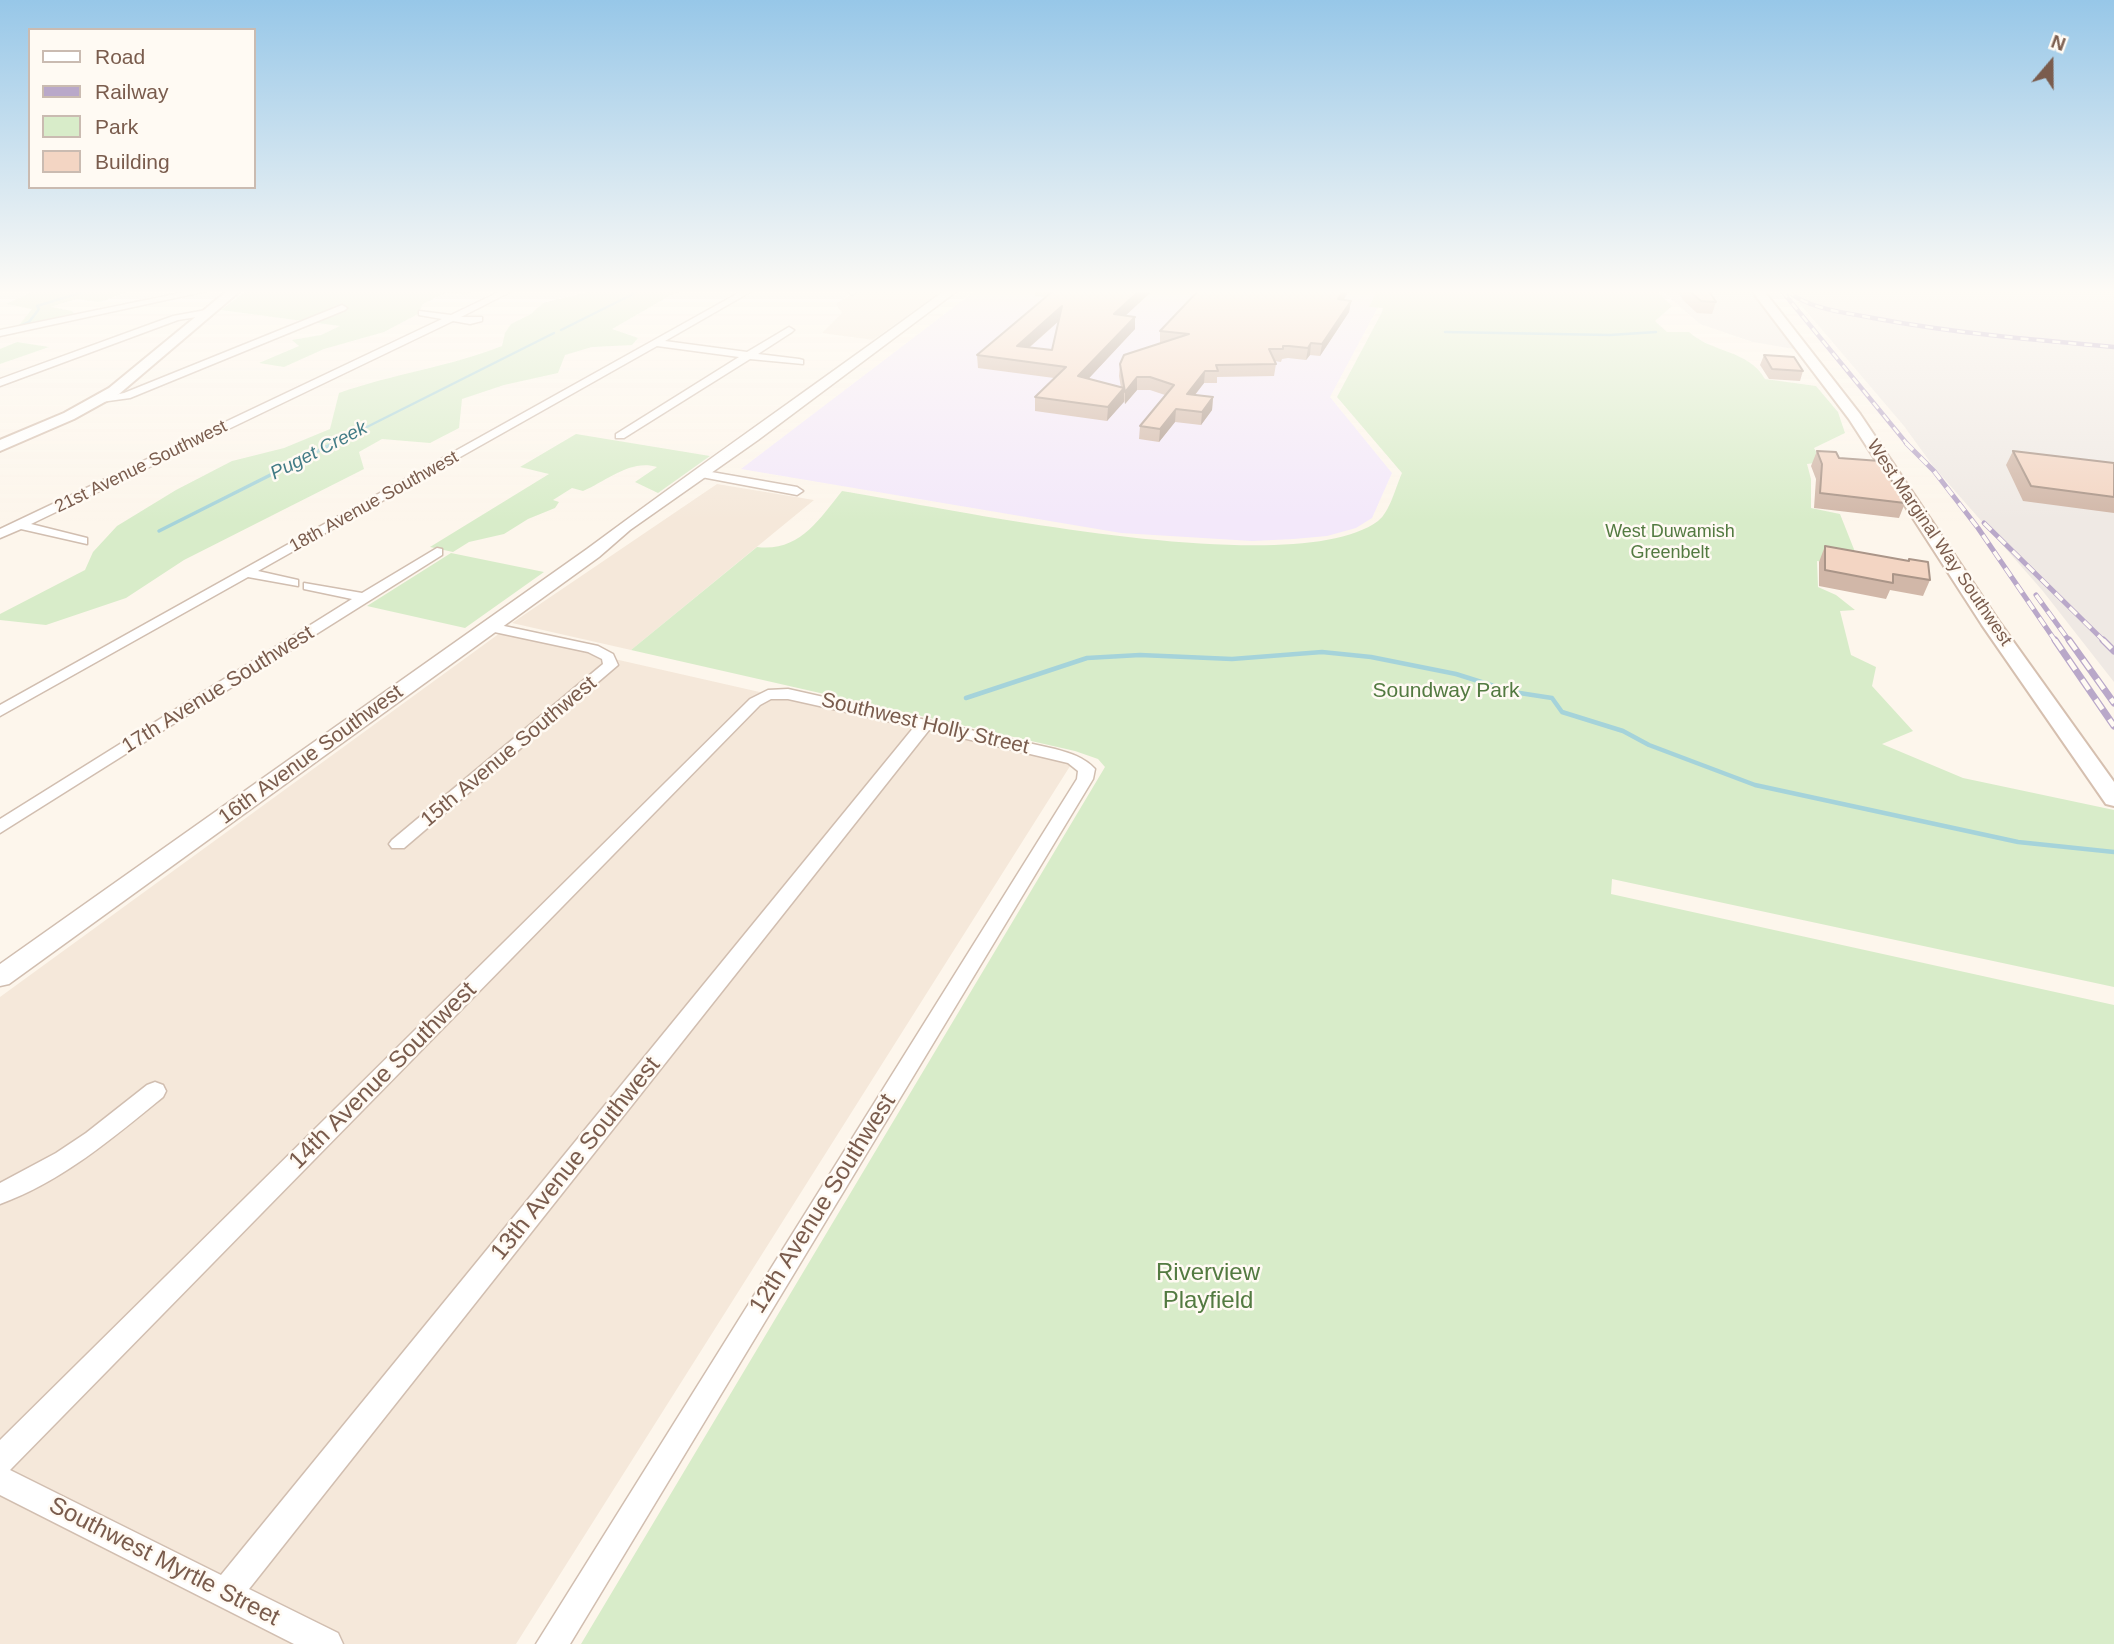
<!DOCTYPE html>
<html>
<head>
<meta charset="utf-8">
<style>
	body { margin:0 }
	#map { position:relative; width:2114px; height:1644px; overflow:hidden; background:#fdf6ec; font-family:Helvetica,sans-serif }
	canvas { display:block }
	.legend { position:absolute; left:28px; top:28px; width:228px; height:161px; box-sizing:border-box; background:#fffaf3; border:2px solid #cabbb1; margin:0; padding:9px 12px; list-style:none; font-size:21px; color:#7a5c4d }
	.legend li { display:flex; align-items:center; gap:14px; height:35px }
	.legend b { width:35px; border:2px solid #cabbb1 }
	.north { position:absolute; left:2016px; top:28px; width:70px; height:70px; -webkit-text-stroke:5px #fffaf3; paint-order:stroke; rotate:20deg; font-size:19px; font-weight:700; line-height:28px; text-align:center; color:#7a5c4d }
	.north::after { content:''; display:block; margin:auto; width:24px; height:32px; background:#7a5c4d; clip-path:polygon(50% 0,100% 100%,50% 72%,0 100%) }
</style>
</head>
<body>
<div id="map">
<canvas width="2114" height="1644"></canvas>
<ul class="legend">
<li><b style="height:9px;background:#fff"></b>Road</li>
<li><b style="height:9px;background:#b9a8c9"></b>Railway</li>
<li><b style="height:19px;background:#d8ecc9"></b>Park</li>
<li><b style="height:19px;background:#f3d5c3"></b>Building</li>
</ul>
<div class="north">N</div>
</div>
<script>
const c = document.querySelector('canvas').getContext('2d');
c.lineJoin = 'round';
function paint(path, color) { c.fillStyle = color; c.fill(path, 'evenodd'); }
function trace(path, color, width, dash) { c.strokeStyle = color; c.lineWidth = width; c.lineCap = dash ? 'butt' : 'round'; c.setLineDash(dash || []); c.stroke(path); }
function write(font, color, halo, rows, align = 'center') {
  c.font = font + ' Helvetica,sans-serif'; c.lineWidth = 5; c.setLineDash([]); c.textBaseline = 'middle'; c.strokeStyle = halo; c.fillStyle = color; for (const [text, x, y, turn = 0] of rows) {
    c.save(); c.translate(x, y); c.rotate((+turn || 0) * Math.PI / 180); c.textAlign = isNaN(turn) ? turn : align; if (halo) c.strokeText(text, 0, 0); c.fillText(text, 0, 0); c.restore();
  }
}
paint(new Path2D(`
	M856 291H942L873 340 822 333 842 313 836 304Z
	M717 484 814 500 631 650 512 623Z
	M500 633 1072 763 516 1644H0V997Z`), '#f5e8da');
paint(new Path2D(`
	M1662 291H1758L1811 352 1753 342 1700 324Z
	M1789 291H2114V682L2042 590 1933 466 1904 426Z`), '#efe9e4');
paint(new Path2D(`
	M975 291H1376L1378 307 1330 397 1392 473 1372 518 1356 528 1327 536 1294 539 1252 541 1121 533 741 469Z`), '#f3e8fa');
paint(new Path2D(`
	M34 291H130L100 302 76 299 51 307 72 311 75 315 8 329 20 324 32 309 6 304Z
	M246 291H472L468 295 445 293 423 304 418 314 384 332 324 349 284 367 259 363 299 346 292 340 321 335 340 326 221 310Z
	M591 291H684L671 295 612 329 638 338 632 345 592 347 565 355 558 373 504 385 462 399 459 428 430 443 382 439 359 452 364 469 184 560 126 598 46 625 0 620V614L85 570 93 552 117 526 176 490 232 461 284 448 330 429 339 393C392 374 449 367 502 346L505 333 511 324 531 314 543 303Z
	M1377 291H1657L1672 306 1655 321 1667 332H1689C1712 353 1749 350 1765 379L1816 386 1838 412 1845 433 1814 448 1822 462 1807 464 1811 479V508L1840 514 1859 562 1855 567 1817 561 1818 587 1836 595 1855 610 1840 611 1851 655 1876 667 1872 686 1913 731 1882 744 1963 778 2114 810V987L1612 879 1611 894 2114 1005V1644H581L1105 767 1098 759 1075 751 631 650 757 547C799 552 818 521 842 491 951 509 1294 583 1378 521 1390 512 1396 486 1402 473L1337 397 1382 312 1383 308 1369 307Z
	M17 342 49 347 0 364V349Z
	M576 434 710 456 658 493 635 482 657 467C630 459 607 481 583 491L572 488 553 500 559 502 555 508 528 519 504 534 469 542 453 552 430 547 549 474 520 467Z
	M451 553 544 572 465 628 367 606Z`), '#d8ecc9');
trace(new Path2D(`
	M18 327 29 322 39 309 37 306 86 291
	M561 330 639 291
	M1445 332 1610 335 1656 332
	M331 445 554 333`), '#a5d3da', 2.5);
trace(new Path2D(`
	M159 531 334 443`), '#a5d3da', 3.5);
trace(new Path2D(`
	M966 698 1087 658 1140 655 1232 659 1322 652 1371 657 1456 674 1513 692 1552 698 1562 712 1623 731 1649 745 1755 785 2018 842 2114 852`), '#a5d3da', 4.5);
const minor = new Path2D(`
	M190 291H207L0 336V330Z
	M501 291H512L461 317H482V321L470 324 453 321 31 524 87 538V544L21 529 0 538V529L442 319 419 315V311L451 315Z
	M742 291H752L665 341 747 352 789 327 794 330 792 332 758 354 799 359 803 360V364L750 359 624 438H616V434L739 357 657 346 258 571 298 580V586L248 577 0 716V705Z
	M848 291H856V292L852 295Z
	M342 305 347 308 345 310 130 398 101 402 96 399 124 393Z
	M206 310 211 313 209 315 178 320 0 386V379L173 316Z
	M700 470 797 487 803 491 797 495 696 476V472Z
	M437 548 442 549V555L0 833V819L352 599 304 589V583L362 593Z
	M490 623 598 646 613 654 618 665 404 848H392L389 844 392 840 603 664 602 659 588 652 485 630V624Z
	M788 689 1055 749C1070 753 1084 757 1095 769L1093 779 570 1644H536L1077 779 1078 771 1068 763 929 730 249 1589 338 1633 343 1644H294L0 1495V1440L750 699 768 690ZM771 699H788L914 727 221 1575 10 1470 760 705Z
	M155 1082 163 1085 166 1091 163 1097C113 1138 61 1182 0 1204V1183L56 1153 86 1133 147 1085Z`);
const tertiary = new Path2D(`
	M944 291H957L758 440 630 530 599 557 9 984 0 986V964L587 549C704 462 825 378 944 291Z`);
const secondary = new Path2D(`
	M227 291H240L119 394 74 419 0 451V440L64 413 109 388Z
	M1752 291H1764L1860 414 2000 623 2114 782V806L2106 804 1982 625 1849 419Z`);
trace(minor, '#d1beb0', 3);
trace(tertiary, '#d1beb0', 3);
trace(secondary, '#d6c0b0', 4);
paint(minor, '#fff');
paint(tertiary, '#fff');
paint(secondary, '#fff');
const railFar2 = new Path2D(`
	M1782 291 1908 445
	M1787 291C1812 310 1843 312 1873 318 1953 333 2034 340 2114 347`);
const railFar1 = new Path2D(`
	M1906 443 1934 471 1978 528 2056 642
	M1984 523 2105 642
	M2036 595 2070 642`);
const rail = new Path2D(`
	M2055 640 2114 726
	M2069 640 2114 703
	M2103 640 2114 651`);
trace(railFar2, '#b9a8c9', 4.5);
trace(railFar1, '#b9a8c9', 5);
trace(rail, '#b9a8c9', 7);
trace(railFar2, '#fffaf3', 2.5, [8]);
trace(railFar1, '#fffaf3', 3.5, [10]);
trace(rail, '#fffaf3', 4.5, [12]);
paint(new Path2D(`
	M1035 291H1152L1125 316 1135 329 1088 379 1121 388 1119 376 1120 364 1160 343V331L1343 300 1351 301 1349 312 1320 356 1310 355 1306 360 1288 358 1282 359 1281 362 1274 361 1276 364 1274 376 1217 377V383H1204L1195 395 1213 397 1212 410 1201 425 1175 422 1159 442 1139 439 1140 426 1165 395 1150 390H1137L1125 404 1124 400 1107 421 1035 411V397L1054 378 978 368 977 355 1045 297 1035 296ZM1059 321 1052 350 1030 347Z
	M1677 291H1709L1716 302 1712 314 1697 313 1684 301Z
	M1764 355 1803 371 1800 381 1769 379 1760 365Z
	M1817 451 1839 458 1905 503 1899 518 1814 508 1816 479 1811 466Z
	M2013 451 2114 463V513L2023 501 2006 465Z
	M1825 546 1908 561 1909 559 1930 580 1923 596 1890 590 1886 599 1819 586V562Z`), '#d1b7a8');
paint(new Path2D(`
	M1139 291H1152L1113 327 1114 314Z
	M1343 291H1349L1337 311 1338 299Z
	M1351 301 1349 312 1320 356 1322 344Z
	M1062 306V318L1017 358V346Z
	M1135 317V329L1078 390V376Z
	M1311 343 1310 355 1306 360 1308 348Z
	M1205 371 1204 383 1186 406 1187 394Z
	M1137 377V390L1125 404V392Z
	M1124 388V402L1107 421 1108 407Z
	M1213 397 1212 410 1201 425 1202 412Z
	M1176 409 1175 422 1159 442 1160 429Z`), '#aa9588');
const building = new Path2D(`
	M1053 291H1139L1114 314 1135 317 1078 376 1124 388 1108 407 1035 397 1066 367 977 355ZM1062 306 1052 350 1017 346Z
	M1198 291H1343L1338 299 1351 301 1322 344 1311 343 1308 348 1289 346H1283V349H1269L1276 364 1216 365 1218 371H1205L1187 394 1213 397 1202 412 1176 409 1160 429 1140 426 1174 385 1150 377H1137L1125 392 1120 364 1124 355 1189 334 1160 331Z
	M1689 291H1709L1716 302 1701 301Z
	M1764 355 1794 357 1803 371 1772 369Z
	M1817 451 1836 452 1839 458 1880 461 1905 503 1820 493 1822 464Z
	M2013 451 2114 463V497L2031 486Z
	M1825 546 1909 561V559L1928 562 1930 580 1893 574V583L1825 570Z`);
paint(building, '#f3d5c3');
trace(building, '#aa9588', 2);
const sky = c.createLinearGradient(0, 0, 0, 521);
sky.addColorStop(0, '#97c7e8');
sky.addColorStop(0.56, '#fefbf6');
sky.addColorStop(1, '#fefbf600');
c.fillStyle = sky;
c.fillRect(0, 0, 2114, 521);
write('18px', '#7a5c4d', '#fffaf3', [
	["21st Avenue Southwest",141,467,-26],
	["18th Avenue Southwest",374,502,-29],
	["West Marginal Way Southwest",1939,543,56]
]);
write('18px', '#537a41', '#fffaf3', [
	["West Duwamish",1670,532],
	["Greenbelt",1670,553]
]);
write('italic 19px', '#437c86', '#fffaf3', [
	["Puget Creek",319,451,-27]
]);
write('21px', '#7a5c4d', '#fffaf3', [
	["17th Avenue Southwest",218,690,-32],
	["Southwest Holly Street",925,724,13],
	["15th Avenue Southwest",509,752,-40],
	["16th Avenue Southwest",311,755,-36]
]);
write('21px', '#537a41', '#fffaf3', [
	["Soundway Park",1446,691]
]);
write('24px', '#7a5c4d', '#fffaf3', [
	["14th Avenue Southwest",383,1076,-45],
	["13th Avenue Southwest",576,1159,-51],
	["12th Avenue Southwest",823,1204,-58],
	["Southwest Myrtle Street",164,1562,27]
]);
write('24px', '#537a41', '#fffaf3', [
	["Riverview",1208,1273],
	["Playfield",1208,1301]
]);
</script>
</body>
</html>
